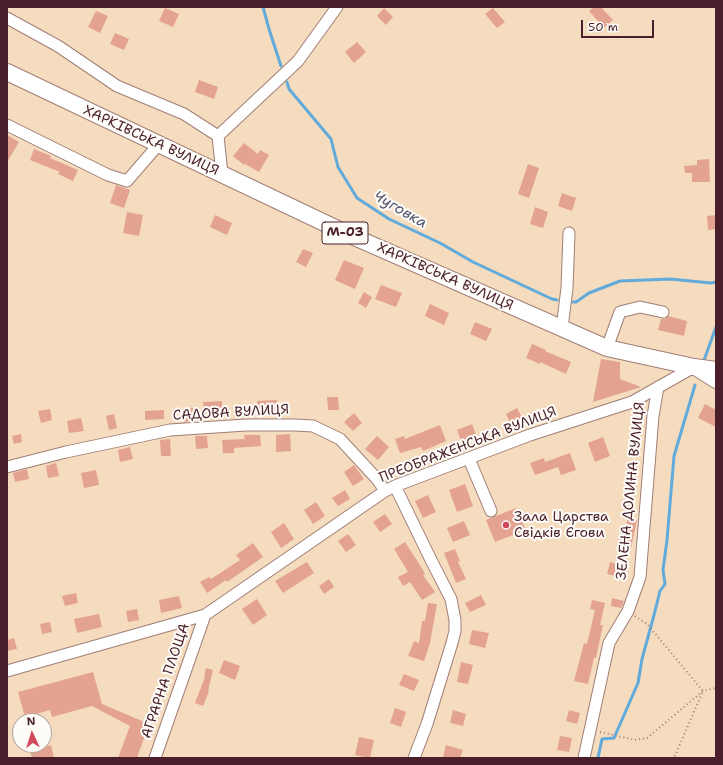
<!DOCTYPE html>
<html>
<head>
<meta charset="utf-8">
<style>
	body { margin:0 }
	#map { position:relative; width:723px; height:765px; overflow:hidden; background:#f5dcbf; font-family:"Shantell Sans",sans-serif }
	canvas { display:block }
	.frame { position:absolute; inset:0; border:8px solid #4a1f2b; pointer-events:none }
	.north { position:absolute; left:12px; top:713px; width:40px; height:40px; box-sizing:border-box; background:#fdfcf7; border:1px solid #b5a4a5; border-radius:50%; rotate:356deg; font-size:11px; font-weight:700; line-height:16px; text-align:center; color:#4a1f2b }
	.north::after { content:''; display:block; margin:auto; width:14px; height:18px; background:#d1495b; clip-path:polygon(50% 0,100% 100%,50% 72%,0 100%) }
	.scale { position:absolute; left:581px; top:20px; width:73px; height:18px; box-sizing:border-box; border:2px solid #4a1f2b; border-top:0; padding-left:5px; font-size:12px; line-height:14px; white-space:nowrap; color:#4a1f2b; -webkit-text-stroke:3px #fdfcf7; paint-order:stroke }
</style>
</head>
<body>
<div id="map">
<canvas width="723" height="765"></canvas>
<div class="frame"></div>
<div class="north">N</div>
<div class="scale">50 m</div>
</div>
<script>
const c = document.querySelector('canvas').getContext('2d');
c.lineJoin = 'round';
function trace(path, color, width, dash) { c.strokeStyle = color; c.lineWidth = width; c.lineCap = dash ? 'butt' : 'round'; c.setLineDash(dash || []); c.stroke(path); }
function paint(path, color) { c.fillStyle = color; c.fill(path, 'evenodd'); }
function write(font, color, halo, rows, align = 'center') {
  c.font = font + ' "Shantell Sans",sans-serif'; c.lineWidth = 4; c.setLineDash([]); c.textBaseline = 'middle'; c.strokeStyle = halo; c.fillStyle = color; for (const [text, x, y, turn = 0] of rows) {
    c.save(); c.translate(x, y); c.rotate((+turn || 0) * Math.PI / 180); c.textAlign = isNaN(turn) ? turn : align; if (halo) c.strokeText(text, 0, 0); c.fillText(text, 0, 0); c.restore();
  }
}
trace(new Path2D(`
	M263 7 269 29 281 66
	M287 82 289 89 331 139 338 167 357 198 389 219 440 243 473 262 552 299 557 300
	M573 302H576L589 293 620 281 670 279 711 283 716 282
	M703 363 716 327
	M598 758 602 739 614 738 638 683 642 659 654 615 660 591 665 584 663 570 667 540 674 456 695 385`), '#61aad9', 3);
paint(new Path2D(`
	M594 7H601L613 20 604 28 589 11Z
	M165 8 179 14 173 27 159 21Z
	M384 8 393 17 386 25 377 16Z
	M493 8 505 22 497 28 485 14Z
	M96 11 108 16 100 33 88 27Z
	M115 33 129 39 124 50 110 44Z
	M357 42 366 52 354 63 345 52Z
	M199 80 218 87 214 99 195 92Z
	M7 135 19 142 7 162Z
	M244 143 258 154 260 150 269 155 259 172 245 164 244 165 233 156Z
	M34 149 51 156 50 158 78 170 73 181 58 174 60 172 30 160Z
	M709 159 710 182H692V173H685L684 166 697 165V160Z
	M528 164 539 168 529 198 518 194Z
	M116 185 130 190 124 208 110 203Z
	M562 193 576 198 572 211 558 206Z
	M535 207 548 212 543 228 530 224Z
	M127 212 143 215 139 236 123 233Z
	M215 215 232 223 227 235 210 227Z
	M716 215V229L708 230 707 216Z
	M303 249 313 253 306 267 296 262Z
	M344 260 364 268 355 289 335 280Z
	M381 285 402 293 396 307 375 299Z
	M364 292 372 297 366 308 358 303Z
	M430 304 449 313 444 325 425 316Z
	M668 316 687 321 684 336 658 330 661 319H665Z
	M475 322 492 329 486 341 470 334Z
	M532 344 546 350 545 351 571 362 566 374 540 362V364L526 358Z
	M601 359 620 362V379L641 387 593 402Z
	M327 397H338L339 410H328Z
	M277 400 278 411 258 412 257 401Z
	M222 401V412L204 413 203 402Z
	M705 404 716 410V427L698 418Z
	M193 408 195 420 184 422 182 410Z
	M517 408 525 423 513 429 506 414Z
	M50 409 52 420 41 423 38 411Z
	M164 410V419L145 420V411Z
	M354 413 362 423 353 431 344 422Z
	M114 414 117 428 109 430 106 416Z
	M81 418 84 431 69 433 67 421Z
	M472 424 477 437 462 443 457 430Z
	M440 425 446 441 423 451 421 447 400 453 395 439 404 436 405 439Z
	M21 434 22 442 14 444 12 436Z
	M290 434 291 451 276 452V435Z
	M244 435H260L261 446 234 448V453H223L222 440 245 439Z
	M195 436H207L208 448 196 449Z
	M377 436 389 447 378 460 365 449Z
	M603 437 610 456 595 462 588 443Z
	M170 439 171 456H161L160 440Z
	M130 447 133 459 120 462 118 450Z
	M570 453 576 470 561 475 558 467 535 475 530 463 544 458 545 462Z
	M56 463 59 476 48 478 46 466Z
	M354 465 364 479 353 486 344 472Z
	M27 469 29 479 15 482 13 473Z
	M96 470 99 485 84 488 81 473Z
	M465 484 473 506 457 512 449 490Z
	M345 490 350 499 338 506 332 498Z
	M428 495 436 512 423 518 415 501Z
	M316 502 325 516 313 524 304 510Z
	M516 508 526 530 495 542 486 520Z
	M385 514 392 524 380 532 373 522Z
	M628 517 637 520 631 548 618 545 620 535 624 536Z
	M464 521 470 535 453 542 447 528Z
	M284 523 294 539 281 548 271 532Z
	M348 534 356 545 346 552 338 541Z
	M405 542 420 565 425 574 423 575 435 592 422 600 410 582 403 586 398 577 408 572 394 549Z
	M253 543 263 557 227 582 226 580 207 593 200 582 209 577 211 579 240 560 236 555Z
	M455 549 460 561 458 562 466 579 456 583 444 553Z
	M307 562 314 573 283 593 275 581Z
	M610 562 623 565 620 577 607 574Z
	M329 579 334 587 324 594 319 586Z
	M76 593 78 603 65 606 62 596Z
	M481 595 486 605 470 612 465 603Z
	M179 596 182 608 161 613 159 600Z
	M612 598 624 601 621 608 611 606Z
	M257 599 267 615 253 625 242 609Z
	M592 600 605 603 600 625H603L596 658H594L588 684 574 681 584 643 587 644 595 610 590 609Z
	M428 603 437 604 430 643 424 661 408 656 414 641 419 643 422 621H425Z
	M137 609 139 620 128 622 126 611Z
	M99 614 102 627 77 633 74 619Z
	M50 622 52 632 42 634 40 624Z
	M472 630 489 633 485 648 469 644Z
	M14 638 17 649 7 651V640Z
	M224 660 240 666 235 680 219 673Z
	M461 662 473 665 468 684 457 682Z
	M206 668 213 670 208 691H209L203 706 195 703 205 677H204Z
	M93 672 102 704 149 724 137 758H118L130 726 92 706 52 717 50 710 25 717 18 692Z
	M404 674 419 680 414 691 399 685Z
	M395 708 406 712 401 727 390 723Z
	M453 710 466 714 463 726 450 723Z
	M569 710 580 713 577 724 566 721Z
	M560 736 572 738 569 752 557 750Z
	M359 737 374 740 370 758 355 755Z
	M51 745 54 758H32L30 751Z
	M446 745 463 750 460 758H448L443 757Z`), '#e4a290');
const minor = new Path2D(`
	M7 18 58 46 117 86 184 114 218 136 222 174
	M7 125 108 175 127 181 159 144
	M218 136 298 61 337 7
	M562 328 567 288 569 233
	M607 348 620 312 640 307 663 312
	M469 459 491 511
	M7 467 66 452 170 430 246 425H295L313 426 340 439 377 479 385 491
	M395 486 431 560 451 599 455 620V631L452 643 427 724 414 758
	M7 671 205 615 385 491 395 486 530 435 632 402 694 367
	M155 758 205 615
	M584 758 609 643 628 611 640 577 653 416 658 387`);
const major = new Path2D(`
	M694 367 716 381`);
const highway = new Path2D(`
	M7 72 352 236 607 348 694 367 716 370`);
trace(minor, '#a07e75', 13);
trace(major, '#a07e75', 16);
trace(highway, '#a07e75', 18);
trace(new Path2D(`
	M635 616 647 624 703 691 674 758
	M600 732 635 740 647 738 703 691 716 688`), '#a07e75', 2, [1, 3]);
trace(minor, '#fff', 11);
trace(major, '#fff', 14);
trace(highway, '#fff', 16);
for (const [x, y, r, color] of [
	[506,525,4,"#d1495b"]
]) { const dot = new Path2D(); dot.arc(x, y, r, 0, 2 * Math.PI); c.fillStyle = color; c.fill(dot); trace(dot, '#fdfcf7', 1.5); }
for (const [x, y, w] of [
	[345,233,46]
]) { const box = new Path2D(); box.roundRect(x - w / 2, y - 11, w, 22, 3); c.fillStyle = '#fdfcf7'; c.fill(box); trace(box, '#4a1f2b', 1); }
write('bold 13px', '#4a1f2b', null, [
	["М-03",345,233]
]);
write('14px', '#4a1f2b', '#fdfcf7', [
	["ХАРКІВСЬКА ВУЛИЦЯ",151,141,25],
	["ХАРКІВСЬКА ВУЛИЦЯ",445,277,24],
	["САДОВА ВУЛИЦЯ",231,413,-3],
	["ПРЕОБРАЖЕНСЬКА ВУЛИЦЯ",468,445,-21],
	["ЗЕЛЕНА ДОЛИНА ВУЛИЦЯ",631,491,-84],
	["АГРАРНА ПЛОЩА",166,681,-71]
]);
write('14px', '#4a1f2b', '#fdfcf7', [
	["Зала Царства",514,517],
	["Свідків Єгови",514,533]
], 'left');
write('italic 15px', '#535771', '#fdfcf7', [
	["Чуговка",400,210,30]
]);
</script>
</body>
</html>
